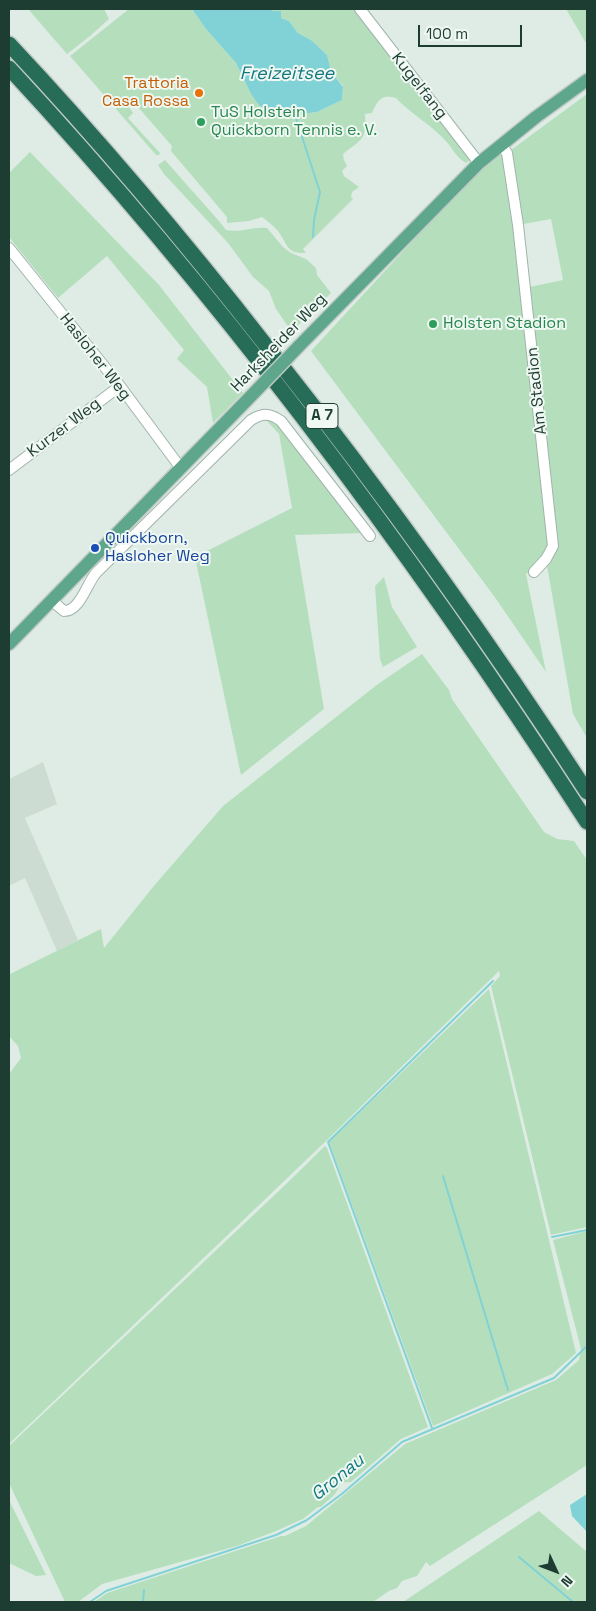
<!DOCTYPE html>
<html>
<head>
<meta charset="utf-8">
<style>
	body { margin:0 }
	#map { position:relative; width:596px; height:1611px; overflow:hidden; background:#dfece5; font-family:"Space Grotesk",sans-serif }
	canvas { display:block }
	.frame { position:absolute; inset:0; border:10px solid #1e3d32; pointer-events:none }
	.north { position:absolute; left:531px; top:1546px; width:50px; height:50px; -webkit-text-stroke:4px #eff8f3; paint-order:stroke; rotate:133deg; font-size:14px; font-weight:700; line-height:20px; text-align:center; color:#1e3d32 }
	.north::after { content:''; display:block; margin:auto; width:18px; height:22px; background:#1e3d32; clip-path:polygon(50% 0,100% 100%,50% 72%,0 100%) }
	.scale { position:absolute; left:418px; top:25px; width:104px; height:22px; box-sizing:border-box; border:2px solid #1e3d32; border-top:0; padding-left:6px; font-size:15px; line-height:18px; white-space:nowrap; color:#1e3d32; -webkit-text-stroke:4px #eff8f3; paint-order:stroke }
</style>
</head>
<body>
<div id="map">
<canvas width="596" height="1611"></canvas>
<div class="frame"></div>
<div class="north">N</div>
<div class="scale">100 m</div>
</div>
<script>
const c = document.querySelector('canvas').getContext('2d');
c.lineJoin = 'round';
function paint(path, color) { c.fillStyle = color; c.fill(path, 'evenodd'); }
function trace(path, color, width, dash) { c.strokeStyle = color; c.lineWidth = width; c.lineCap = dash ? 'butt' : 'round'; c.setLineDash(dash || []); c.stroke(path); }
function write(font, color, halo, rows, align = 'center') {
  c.font = font + ' "Space Grotesk",sans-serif'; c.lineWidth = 4; c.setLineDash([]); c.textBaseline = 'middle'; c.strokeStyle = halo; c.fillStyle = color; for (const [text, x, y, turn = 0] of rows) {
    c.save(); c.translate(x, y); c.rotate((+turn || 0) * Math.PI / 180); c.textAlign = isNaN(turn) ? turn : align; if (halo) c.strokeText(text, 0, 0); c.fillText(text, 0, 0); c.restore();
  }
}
paint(new Path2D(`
	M43 762 57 804 25 818 78 940 57 951 25 878 9 886V779Z`), '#cddcd3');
paint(new Path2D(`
	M28 9H104L109 19 90 36 67 54Z
	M129 9H192L206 29 236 63 251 94 279 117 317 112 342 100 343 86 331 71 327 55 311 40 298 33 289 21 281 18 271 9H354L471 159 466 163C455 157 452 146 442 137 428 123 410 113 396 98 381 94 378 100 372 113L365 114C367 140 362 139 343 154L344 160 347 166 342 171 344 176 359 187 352 192 351 197 353 199 303 249 306 253C285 254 288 243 277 230 273 225 267 221 262 217L249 221 227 223V217L171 151 172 146 131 99 127 104 133 113 128 118 160 153 159 155H156L70 56Z
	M566 9H587V45Z
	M587 94V738L573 714 546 560 526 574 546 672 494 596 311 351 467 182 498 155 507 153ZM551 219 563 280 525 288 518 225Z
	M30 152 159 285 243 393 213 423 207 387 177 359 184 350 107 256 58 298 9 237V173Z
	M165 160 219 221 226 230C240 233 253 226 267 228L283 247 291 253 306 259 316 268 317 275 331 293 295 328 287 325 276 309 269 291 253 277 228 243 164 174 158 165Z
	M277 411 363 524 365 533 295 535 324 709 241 775 195 557 292 508 279 434 266 420Z
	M384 577 392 607 417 647 383 667 380 659 375 586Z
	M422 654 449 690 452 699 544 832 557 839 574 841 587 860V1227L551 1235 491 986 500 976 499 971 325 1142 9 1444V1074L21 1058 18 1046 9 1036V973L10 974 101 929 104 948 153 887 223 806 378 684Z
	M489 989 576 1353 552 1374 433 1426 329 1142Z
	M325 1146 327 1148 428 1427 401 1439 351 1482C335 1482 342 1486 334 1495 330 1499 325 1503 321 1507H318L303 1519 276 1531 237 1546 102 1584 78 1602H65L9 1483V1446L283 1187Z
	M587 1231V1465L430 1566 426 1562 417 1576 402 1581 397 1588 389 1591 373 1602H94L107 1593 281 1536H285L306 1526 405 1444 556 1380 579 1360 581 1349 553 1240Z
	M9 1500 46 1575 36 1576 9 1563Z
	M539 1511 587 1552V1602H403Z`), '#b5dfbc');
paint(new Path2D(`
	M192 9H271L273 11H281V18L289 21 298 33 311 40 327 55 331 71 343 87 342 100 317 112 279 117 259 105 251 94 236 63 206 29Z
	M587 1494V1532L572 1516 570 1505Z`), '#80d2d7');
trace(new Path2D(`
	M295 115 320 192 314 220 313 237
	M443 1176 508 1390
	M552 1237 587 1230
	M432 1428 328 1142 493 981
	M519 1557 573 1602
	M90 1602 106 1591 276 1535 307 1520 343 1493 402 1442 554 1378 587 1346
	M143 1602 144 1590`), '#80d2d7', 2);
const minor = new Path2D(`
	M360 9 479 163
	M501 145 507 153 518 225 553 546 546 559 534 572
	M9 248 120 386 180 467
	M9 470 120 386
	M51 600 64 611C80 611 86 585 96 573L251 420C263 413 270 413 281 421L370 536`);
const major = new Path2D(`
	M299 346 479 163 536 117 587 80
	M9 644 252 395`);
const highway = new Path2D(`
	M9 44C100 141 186 243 268 348 381 491 488 639 587 792
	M9 68C225 301 415 556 587 822`);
trace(minor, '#a1b4ac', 12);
trace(major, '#c0c9c6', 15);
trace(highway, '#c0c9c6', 18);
trace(minor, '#fff', 10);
trace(major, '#5ea68c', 12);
trace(highway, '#276c57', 15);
const majorBridge = new Path2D(`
	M252 395 299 346`);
trace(majorBridge, '#c0c9c6', 15, []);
trace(majorBridge, '#5ea68c', 12);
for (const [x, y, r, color] of [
	[199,93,5,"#e8710a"],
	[201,122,5,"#2e9e5b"],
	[433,324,5,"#2e9e5b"],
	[95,548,5,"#1a4fb4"]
]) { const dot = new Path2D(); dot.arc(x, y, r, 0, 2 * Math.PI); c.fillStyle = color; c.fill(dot); trace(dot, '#eff8f3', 2); }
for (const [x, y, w] of [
	[322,416,32]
]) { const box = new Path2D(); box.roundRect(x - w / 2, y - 12.5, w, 25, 4); c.fillStyle = '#eff8f3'; c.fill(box); trace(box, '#1e3d32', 1); }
write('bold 15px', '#1e3d32', null, [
	["A 7",322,416]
]);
write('16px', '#c56008', '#eff8f3', [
	["Trattoria",189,84],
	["Casa Rossa",189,102]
], 'right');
write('16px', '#1e3d32', '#eff8f3', [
	["Kugelfang",419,86,52],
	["Harksheider Weg",279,343,-46],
	["Hasloher Weg",95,357,52],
	["Am Stadion",537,391,-96],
	["Kurzer Weg",64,428,-37]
]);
write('16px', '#27864d', '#eff8f3', [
	["TuS Holstein",211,113],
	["Quickborn Tennis e. V.",211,131],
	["Holsten Stadion",443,324]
], 'left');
write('16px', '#164399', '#eff8f3', [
	["Quickborn,",105,539],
	["Hasloher Weg",105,557]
], 'left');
write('italic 18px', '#13787f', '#eff8f3', [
	["Freizeitsee",287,74],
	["Gronau",338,1478,-39]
]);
</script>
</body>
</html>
